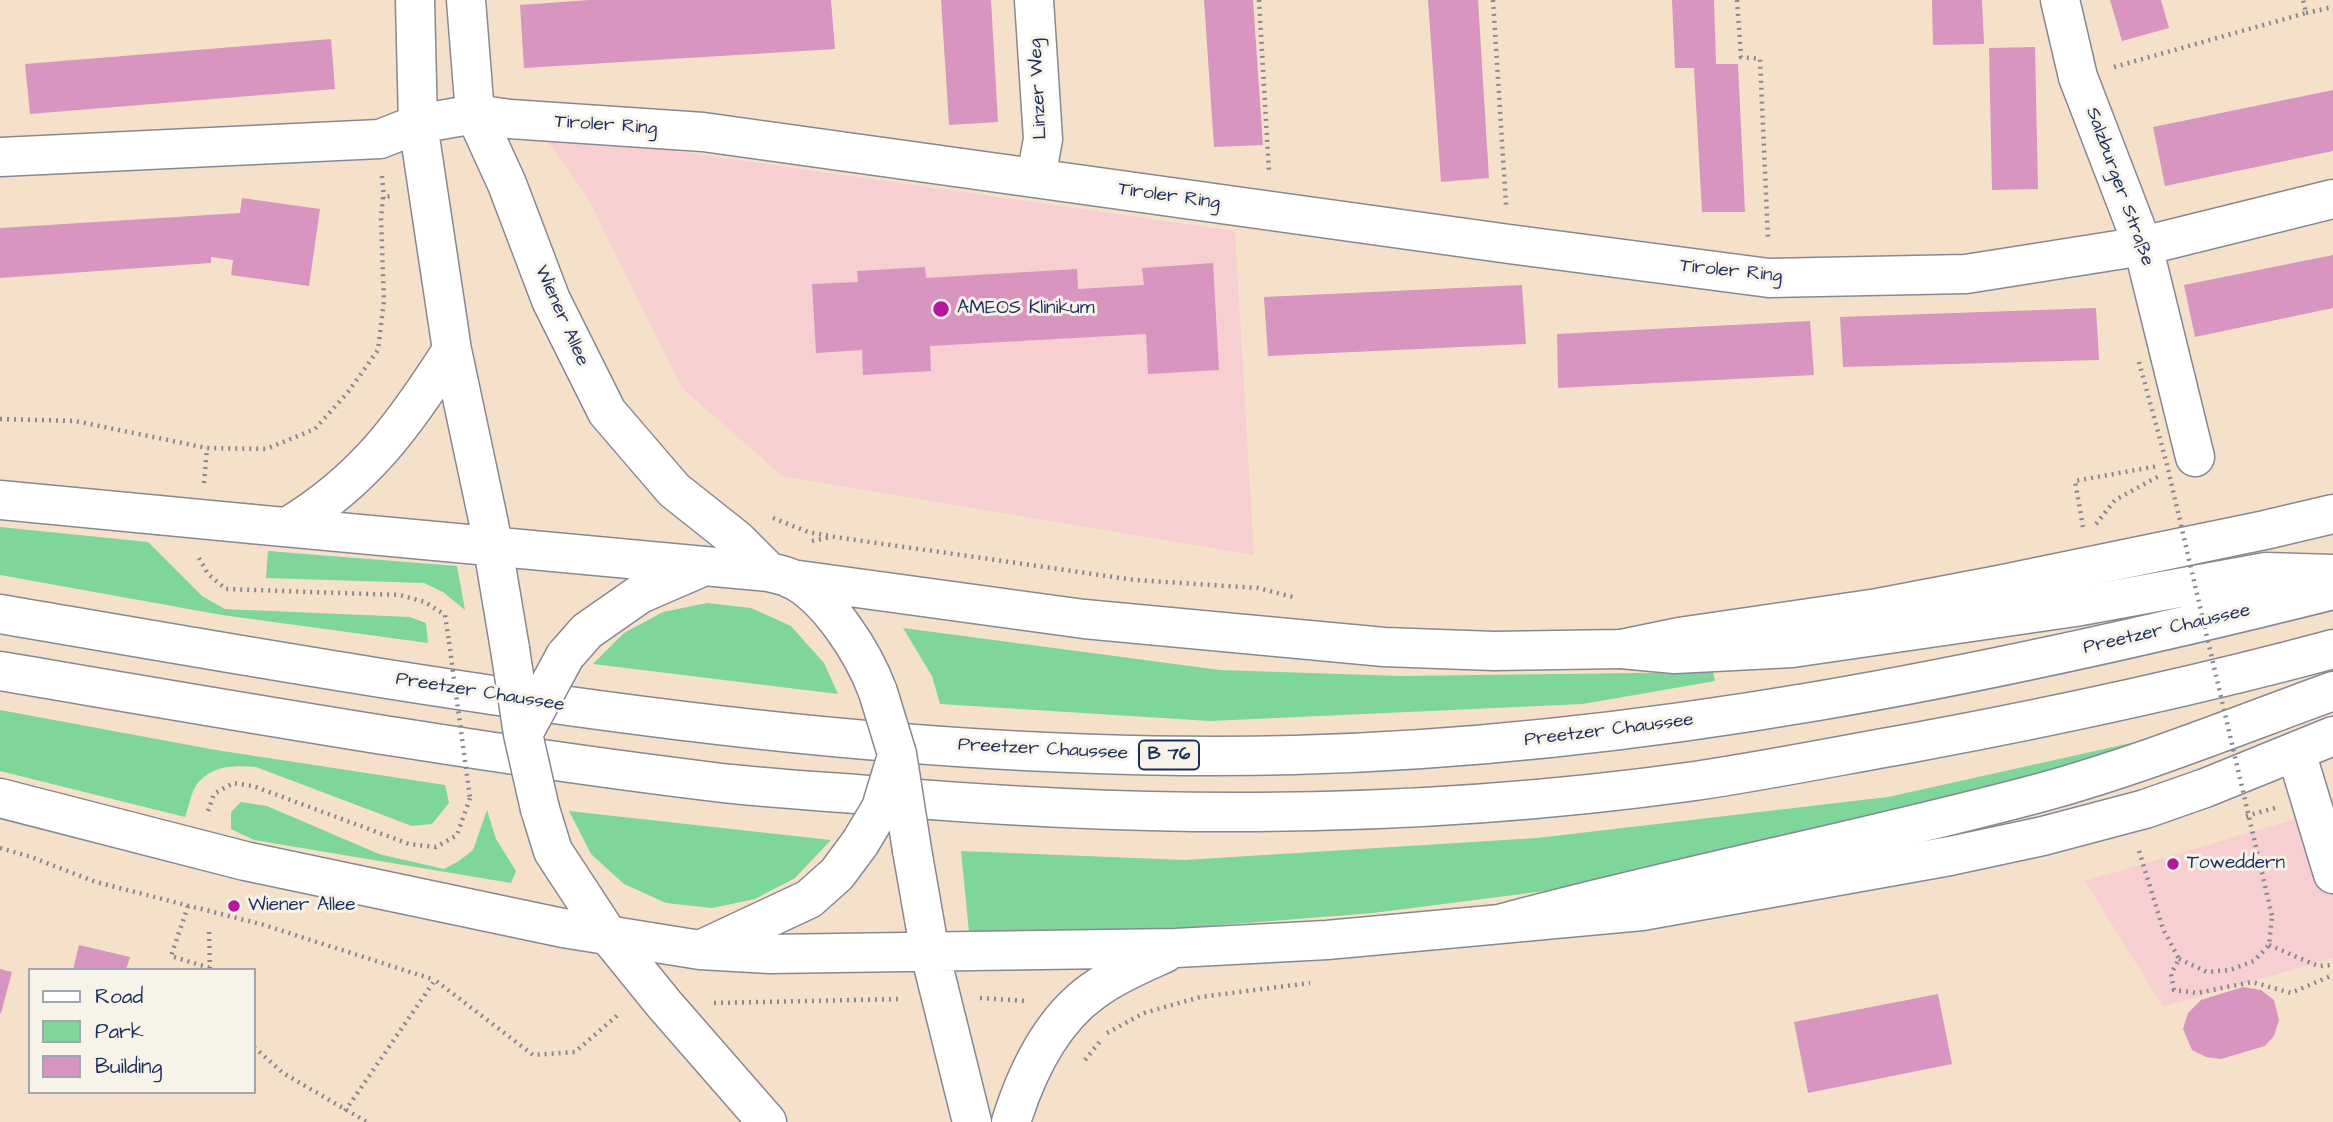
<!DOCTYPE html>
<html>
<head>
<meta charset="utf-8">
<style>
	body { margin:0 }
	#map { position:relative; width:2333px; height:1122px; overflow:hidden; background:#f5e1c9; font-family:"Architects Daughter",sans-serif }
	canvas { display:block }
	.legend { position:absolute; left:28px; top:968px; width:228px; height:126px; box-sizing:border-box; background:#f7f3e8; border:2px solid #9fa5b1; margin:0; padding:9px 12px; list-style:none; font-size:21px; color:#1b2f5e }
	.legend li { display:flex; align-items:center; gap:14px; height:35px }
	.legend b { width:35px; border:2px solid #9fa5b1 }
</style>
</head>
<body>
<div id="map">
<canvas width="2333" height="1122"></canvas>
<ul class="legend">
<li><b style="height:9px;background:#fff"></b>Road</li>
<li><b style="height:19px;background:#7ed69b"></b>Park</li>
<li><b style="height:19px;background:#d895c0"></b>Building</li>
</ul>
</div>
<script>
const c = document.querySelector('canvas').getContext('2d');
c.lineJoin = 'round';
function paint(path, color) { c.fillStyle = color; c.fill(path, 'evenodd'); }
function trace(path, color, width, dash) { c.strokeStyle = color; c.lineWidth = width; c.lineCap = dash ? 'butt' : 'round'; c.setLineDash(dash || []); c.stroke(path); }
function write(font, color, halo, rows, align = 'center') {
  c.font = font + ' "Architects Daughter",sans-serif'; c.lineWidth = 6; c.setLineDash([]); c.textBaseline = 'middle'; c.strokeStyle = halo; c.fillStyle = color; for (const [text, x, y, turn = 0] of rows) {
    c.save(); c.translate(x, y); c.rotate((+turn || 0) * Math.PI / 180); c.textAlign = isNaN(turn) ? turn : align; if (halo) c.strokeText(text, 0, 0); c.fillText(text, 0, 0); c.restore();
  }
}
paint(new Path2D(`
	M541 132 1235 231 1254 555 782 476 682 388 588 198Z
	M2333 808V958L2163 1007 2085 881Z`), '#f7cfd1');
paint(new Path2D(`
	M0 527 148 542 202 596 225 609 410 617 426 623 428 643 222 615 0 575Z
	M268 551 457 566 465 610 443 592 424 583 266 578Z
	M707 603 751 608 791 626 824 663 838 694 593 664 624 633 663 612Z
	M903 628 1220 670 1401 676 1713 672 1715 681 1583 704 1210 721 940 704 932 676Z
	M0 710 216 750 445 785 449 803 432 824 412 826 256 767C234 765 212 765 197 784 191 792 189 807 185 817L0 771Z
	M2149 739 1975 795 1553 890 1373 913 1145 931 969 932 961 851 1185 860 1537 838 1888 797Z
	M241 802 267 806 379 854 444 869 459 861 473 850 487 810 496 839 516 871 511 883 254 840 231 829V812Z
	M569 811 831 840 795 878 755 899 712 908 666 903 624 884 591 854Z`), '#7ed69b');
paint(new Path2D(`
	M589 0H831L835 49 524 68 520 5Z
	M941 0H991L998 122 949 125Z
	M1204 0H1253L1263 145 1214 147Z
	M1428 0H1478L1489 178 1441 182Z
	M1672 0H1714L1716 64H1738L1745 212H1702L1694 68H1675Z
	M1932 0H1982L1984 44 1933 45Z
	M2110 0H2161L2169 28 2122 41Z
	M331 39 335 89 30 114 25 64Z
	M2035 47 2038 189 1992 190 1989 48Z
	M2333 90V151L2165 186 2153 127Z
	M242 198 320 209 309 286 231 275 233 260 211 257V263L0 278V228L240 213Z
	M2333 255V308L2195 337 2184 285Z
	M1213 263 1219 370 1148 374 1146 334 930 346 931 371 863 375 862 350 816 353 812 284 858 282 857 271 925 267 926 278 1077 269 1078 289 1144 285 1142 268Z
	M1522 285 1526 344 1268 356 1264 297Z
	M2096 308 2099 360 1843 367 1840 317Z
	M1810 321 1814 375 1558 388 1557 334Z
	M79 945 130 957 126 970H73Z
	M0 969 12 972 1 1013H0Z
	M2243 987 2261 990 2274 1000 2279 1020 2274 1036 2265 1046 2221 1059 2206 1057 2192 1050 2183 1029 2188 1013 2201 1000Z
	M1938 994 1952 1064 1808 1093 1794 1022Z`), '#d895c0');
const street = new Path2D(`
	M415 0 418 124 452 350 489 524 510 649
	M466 0 475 114 507 184 551 300 607 412 674 490 737 540 769 572
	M1034 0 1043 139 1036 178
	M2060 0 2078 77 2143 246 2195 457
	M0 157 380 139 418 124 475 114 510 119 703 132 1509 244 1769 278 1966 274 2143 246 2333 199
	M0 500 158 515
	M252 524 769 572C776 574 783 575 790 578 828 596 864 654 878 692
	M287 527C364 481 405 424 452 350
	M791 579 1084 619 1384 647 1494 651 1621 649 1679 637 1878 608 1999 585 2265 530 2333 514
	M565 656 587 631 640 594 700 568
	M2296 752 2333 874
	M0 798 245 861 563 928 700 950 770 954 1176 948 1327 940 1642 911 1950 856 2043 836 2145 809 2205 788 2333 736
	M540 809 553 851 608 935 664 1004 767 1122
	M912 850 930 953 972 1122
	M702 949 809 899 837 874 860 843
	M1011 1122C1026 1074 1051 1021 1093 991 1115 975 1141 964 1165 953`);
const highway = new Path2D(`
	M0 614C427 687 859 766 1294 755 1645 746 1993 675 2333 590
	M1621 649 1675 654 1792 648 2075 607 2266 572 2333 574
	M0 671C237 711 475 753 714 782 765 788 816 791 868 795 997 806 1128 813 1258 812 1404 811 1551 801 1695 781 1769 770 1843 755 1917 742 2056 716 2196 686 2333 649
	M1503 923C1682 875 1864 840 2043 792 2141 765 2237 726 2333 691`);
trace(street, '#888894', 41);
trace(highway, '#888894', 41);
trace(new Path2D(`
	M1259 0 1269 172
	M1493 0 1506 205
	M1737 0 1741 57 1760 59 1768 239
	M2306 13 2333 7
	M2114 67 2306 13 2303 0
	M382 176 384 198
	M0 419 75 421 207 448 266 449 315 429 348 392 378 350 384 301 381 218 383 197 391 196
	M204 483 207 448
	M773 518 808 532 835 537 1135 580 1258 588 1293 597
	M2096 524 2115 500 2161 475
	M2083 527 2075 481 2158 466
	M812 541 831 537
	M199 558 208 574 226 589 400 595 425 602 445 615 449 642
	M208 811 214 794 233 783 253 786 409 844 436 847 457 835 470 798
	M2246 816 2275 808
	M0 848 31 857 96 882 264 925 435 980
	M2139 851 2163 929 2179 959 2171 974 2174 990 2197 993 2252 982 2291 993 2333 975
	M188 906 171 956 210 968
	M209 932 210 969
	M2269 945 2318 966 2333 965
	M2179 959 2207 972 2230 970 2254 961 2269 945 2272 916
	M980 998 1027 1001
	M714 1003 901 999
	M1107 1033 1144 1013 1200 997 1310 983
	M254 1047 283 1073 367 1122
	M1085 1060 1101 1040
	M345 1111 435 980 533 1055 575 1052 620 1013`), '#888894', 4.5, [2, 5]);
trace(street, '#fff', 38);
trace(highway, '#fff', 38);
const streetBridge = new Path2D(`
	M158 515 252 524
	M510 649 523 734 540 809
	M878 692 897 754 912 850
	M523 734 565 656
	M860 843 881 808 895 762`);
trace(streetBridge, '#888894', 41, []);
trace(new Path2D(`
	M2139 362 2167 465 2272 916
	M449 642 470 798`), '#888894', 4.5, [2, 5]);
trace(streetBridge, '#fff', 38);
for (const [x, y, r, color] of [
	[941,309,9,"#b5179e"],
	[2173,864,7,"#b5179e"],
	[234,906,7,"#b5179e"]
]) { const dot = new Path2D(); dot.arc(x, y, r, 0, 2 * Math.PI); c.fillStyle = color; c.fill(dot); trace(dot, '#f7f3e8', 2.5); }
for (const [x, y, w] of [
	[1169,755,60]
]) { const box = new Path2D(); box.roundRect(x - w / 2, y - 14.5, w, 29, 5); c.fillStyle = '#f7f3e8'; c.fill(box); trace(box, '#1b2f5e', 2); }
write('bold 18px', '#1b2f5e', null, [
	["B 76",1169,755]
]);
write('19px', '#1b2f5e', '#f7f3e8', [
	["Linzer Weg",1039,89,-93],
	["Tiroler Ring",606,126,4],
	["Salzburger Straße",2119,187,70],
	["Tiroler Ring",1169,197,8],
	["Tiroler Ring",1731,272,6],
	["Wiener Allee",561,316,66],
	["Preetzer Chaussee",2167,630,-13],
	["Preetzer Chaussee",480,693,9],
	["Preetzer Chaussee",1609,731,-7],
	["Preetzer Chaussee",1043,750,3]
]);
write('19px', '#1b2f5e', '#f7f3e8', [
	["AMEOS Klinikum",957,309],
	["Toweddern",2187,864],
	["Wiener Allee",248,906]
], 'left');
</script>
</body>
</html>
